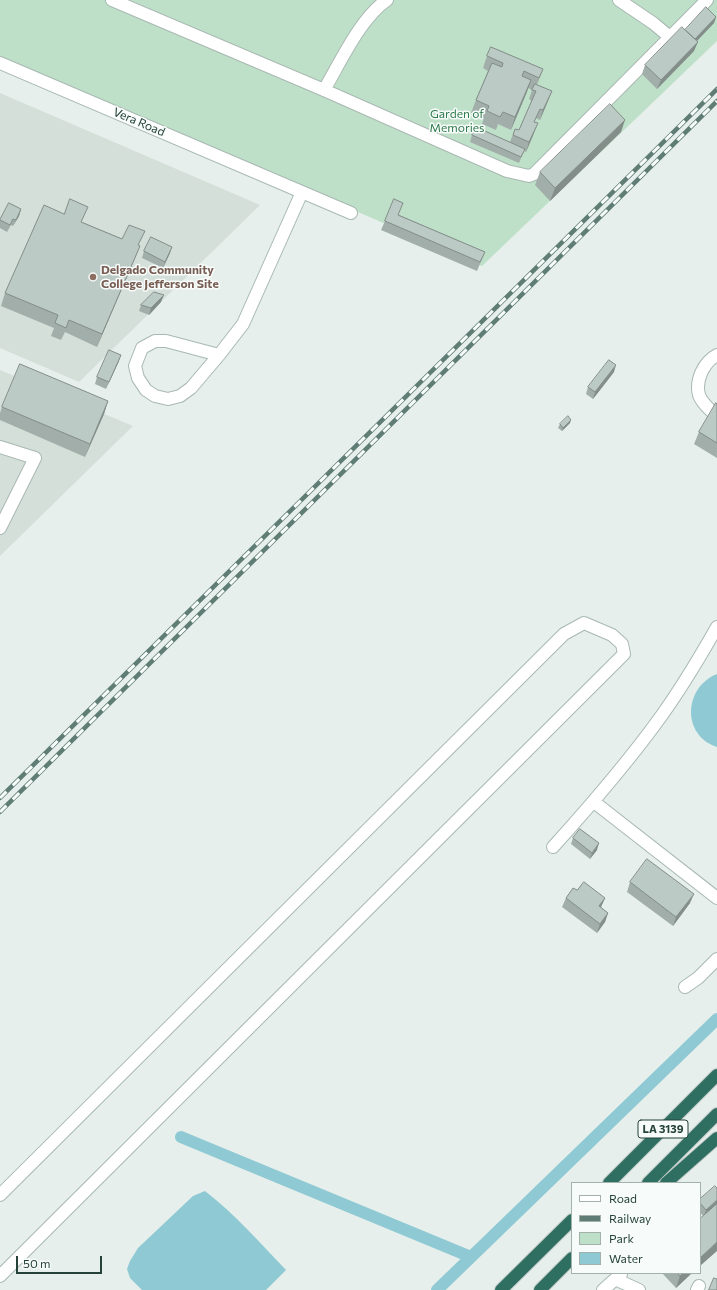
<!DOCTYPE html>
<html>
<head>
<meta charset="utf-8">
<style>
	body { margin:0 }
	#map { position:relative; width:717px; height:1290px; overflow:hidden; background:#e6efeb; font-family:Commissioner,sans-serif }
	canvas { display:block }
	.legend { position:absolute; left:571px; top:1182px; width:130px; height:92px; box-sizing:border-box; background:#f7fbf9; border:1px solid #a3b1ad; margin:0; padding:5px 7px; list-style:none; font-size:12px; color:#24423a }
	.legend li { display:flex; align-items:center; gap:8px; height:20px }
	.legend b { width:20px; border:1px solid #a3b1ad }
	.scale { position:absolute; left:16px; top:1256px; width:86px; height:18px; box-sizing:border-box; border:2px solid #24423a; border-top:0; padding-left:5px; font-size:12px; line-height:14px; white-space:nowrap; color:#24423a; -webkit-text-stroke:3px #f7fbf9; paint-order:stroke }
</style>
</head>
<body>
<div id="map">
<canvas width="717" height="1290"></canvas>
<ul class="legend">
<li><b style="height:5px;background:#fff"></b>Road</li>
<li><b style="height:5px;background:#5f7d75"></b>Railway</li>
<li><b style="height:11px;background:#bfe0c8"></b>Park</li>
<li><b style="height:11px;background:#8ec9d4"></b>Water</li>
</ul>
<div class="scale">50 m</div>
</div>
<script>
const c = document.querySelector('canvas').getContext('2d');
c.lineJoin = 'round';
function paint(path, color) { c.fillStyle = color; c.fill(path, 'evenodd'); }
function trace(path, color, width, dash) { c.strokeStyle = color; c.lineWidth = width; c.lineCap = dash ? 'butt' : 'round'; c.setLineDash(dash || []); c.stroke(path); }
function write(font, color, halo, rows, align = 'center') {
  c.font = font + ' Commissioner,sans-serif'; c.lineWidth = 3; c.setLineDash([]); c.textBaseline = 'middle'; c.strokeStyle = halo; c.fillStyle = color; for (const [text, x, y, turn = 0] of rows) {
    c.save(); c.translate(x, y); c.rotate((+turn || 0) * Math.PI / 180); c.textAlign = isNaN(turn) ? turn : align; if (halo) c.strokeText(text, 0, 0); c.fillText(text, 0, 0); c.restore();
  }
}
paint(new Path2D(`
	M0 93 260 205 79 382 0 348Z
	M0 370 133 426 0 556Z`), '#d4dfda');
paint(new Path2D(`
	M0 0H717V41L482 266 0 56Z`), '#bfe0c8');
paint(new Path2D(`
	M717 674V747C681 735 684 687 717 674Z
	M205 1191C235 1214 260 1243 286 1270L266 1290H142L130 1278 127 1269 130 1261 138 1248 193 1196Z`), '#8ec9d4');
trace(new Path2D(`
	M181 1137 471 1257
	M437 1290 717 1019`), '#8ec9d4', 12);
const minor = new Path2D(`
	M112 0 324 90 507 171 529 176 534 174 707 0
	M619 0 653 23 671 38
	M0 63 351 213
	M324 90C340 63 361 17 387 0
	M155 341H166L219 355 191 388 180 396 168 399 155 396 146 390 138 378 135 366 142 348Z
	M219 355 243 324 302 192
	M717 355C704 362 695 380 699 395 702 404 711 410 717 417
	M0 447 35 458 0 528
	M594 802 717 898
	M553 847C591 805 629 761 662 715 682 687 700 657 717 627
	M685 987 698 978 717 959
	M0 1195 564 634 584 623 612 635 622 644 624 654 0 1276
	M615 1279 639 1290
	M603 1290 621 1274
	M697 1290 699 1286`);
const highway = new Path2D(`
	M609 1183 717 1075
	M648 1183 717 1114
	M666 1183 717 1138
	M501 1290 572 1220
	M540 1290 572 1258`);
trace(minor, '#a8b8b2', 14);
trace(highway, '#c2cac8', 14);
trace(minor, '#fff', 12);
trace(highway, '#2f6f62', 12);
const rail = new Path2D(`
	M0 798 717 89
	M0 812 717 101`);
trace(rail, '#5f7d75', 4.5);
trace(rail, '#f7fbf9', 3, [9]);
paint(new Path2D(`
	M716 17 714 23 697 41 694 51 657 89 642 74 645 65 685 30Z
	M487 56 543 69 537 85 552 91 540 120 536 118 534 122V133L526 152 524 151 519 163 470 142 472 135 510 142 515 129 519 130 532 101 529 99 532 90 528 88 511 130 498 124 496 130 482 124 484 118 471 113 476 100 488 71 483 68Z
	M621 132 550 201 535 185 540 172Z
	M21 209 19 216 13 226 11 225 7 232 0 228V220Z
	M399 215 485 252 477 271 381 230 385 221Z
	M82 222 139 246 135 258 97 347 65 332 61 340 51 336 54 328 1 306 5 293Z
	M144 251 170 253 163 268 142 258Z
	M161 302 149 315 139 311 141 305Z
	M119 361 106 389 95 384 97 377Z
	M614 372 593 399 586 394 588 387Z
	M108 401 104 414 85 457 0 420V413L2 407Z
	M717 404V458L694 444 699 432Z
	M570 423 562 431 558 428 560 424Z
	M573 838 597 850 590 859 571 844Z
	M630 882 690 903 673 926 627 892Z
	M577 890 605 898 601 907 608 913 605 922 597 933 562 907 566 898Z
	M717 1188 703 1216 700 1212V1199Z
	M662 1273H692L676 1288Z`), '#a1aea9');
paint(new Path2D(`
	M716 17 714 23 693 45 695 39Z
	M698 42 694 51 657 89 661 80Z
	M531 80 527 92 511 130 515 117Z
	M552 91 548 101 540 120 543 110Z
	M625 120 621 132 550 201 555 188Z
	M538 123 534 133 526 152 529 142Z
	M21 209 19 216 13 226 16 220Z
	M140 246 135 258 97 347 102 334Z
	M172 247 170 253 163 268 165 262Z
	M164 295 161 302 149 315 151 308Z
	M121 355 119 361 106 389 109 382Z
	M616 365 614 372 593 399 595 392Z
	M108 401 104 414 85 457 90 444Z
	M571 420 570 423 562 431 563 428Z
	M599 843 597 850 590 859 592 853Z
	M694 894 690 903 673 926 676 917Z
	M605 898 601 907 599 906Z
	M608 913 605 922 597 933 600 924Z
	M717 1200V1204L703 1216 706 1210Z
	M717 1242V1251L700 1266V1258Z
	M683 1273H692L676 1288 680 1276Z`), '#838d89');
const building = new Path2D(`
	M706 7 716 17 695 39 685 30Z
	M682 27 698 42 661 80 645 65Z
	M491 47 543 69 539 78 524 71 522 76 531 80 515 117 503 112 500 117 487 111 489 106 476 100 492 63 502 67 503 63 487 56Z
	M535 84 552 91 543 110 540 109 534 122 538 123 529 142 513 135 515 129 519 130 536 91 532 90Z
	M610 104 625 120 555 188 540 172Z
	M476 127 525 149 521 157 472 135Z
	M70 199 88 207 81 222 122 239 129 225 145 231 138 245 140 246 102 334 69 320 66 328 55 323 58 315 5 293 44 205 64 214Z
	M394 199 403 203 398 215 485 252 480 262 385 221Z
	M9 203 21 209 16 220 13 219 10 225 0 220Z
	M151 237 172 247 165 262 144 251Z
	M154 292 164 295 151 308 141 305Z
	M109 350 121 355 109 382 97 377Z
	M609 360 616 365 595 392 588 387Z
	M20 364 108 401 90 444 2 407Z
	M716 403 717 404V443L699 432Z
	M568 416 571 420 563 428 560 424Z
	M580 829 599 843 592 853 573 838Z
	M647 859 694 894 676 917 630 882Z
	M584 882 605 898 599 906 608 913 600 924 566 898 573 888 577 890Z
	M715 1186 717 1188V1200L706 1210 700 1203V1199Z
	M717 1204V1242L700 1258V1219Z
	M678 1273H683L680 1276Z
	M714 1278 717 1279V1290H709Z`);
paint(building, '#bbcac4');
trace(building, '#838d89', 1);
for (const [x, y, r, color] of [
	[93,277,4,"#8d6e63"]
]) { const dot = new Path2D(); dot.arc(x, y, r, 0, 2 * Math.PI); c.fillStyle = color; c.fill(dot); trace(dot, '#f7fbf9', 1.5); }
for (const [x, y, w] of [
	[663,1129,50]
]) { const box = new Path2D(); box.roundRect(x - w / 2, y - 9, w, 18, 3); c.fillStyle = '#f7fbf9'; c.fill(box); trace(box, '#24423a', 1); }
write('bold 11px', '#24423a', null, [
	["LA 3139",663,1129]
]);
write('12px', '#2d7a4b', '#f7fbf9', [
	["Garden of",457,114],
	["Memories",457,128]
]);
write('12px', '#24423a', '#f7fbf9', [
	["Vera Road",139,122,23]
]);
write('bold 12px', '#785e54', '#f7fbf9', [
	["Delgado Community",101,270],
	["College Jefferson Site",101,284]
], 'left');
</script>
</body>
</html>
